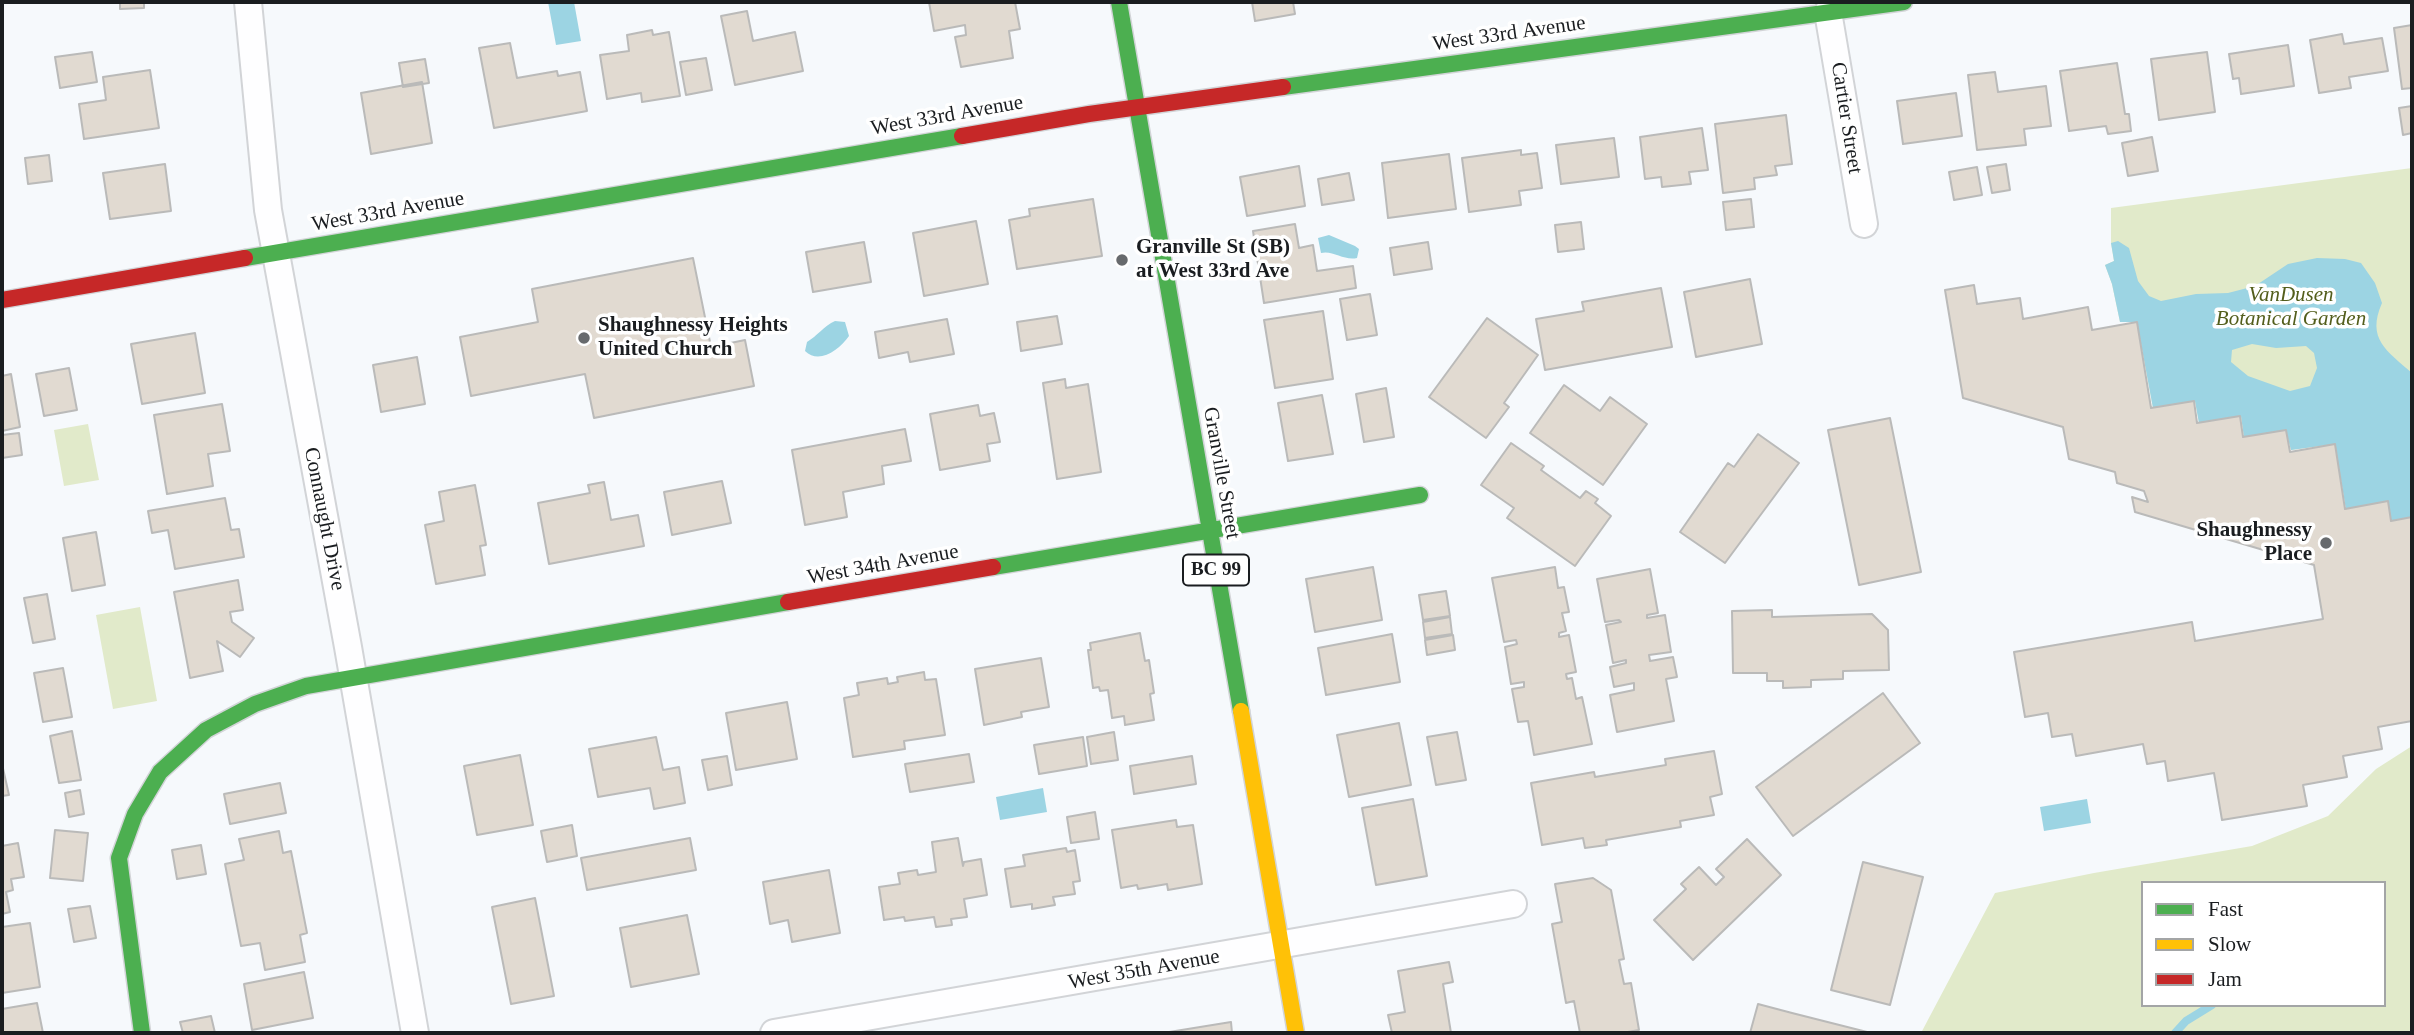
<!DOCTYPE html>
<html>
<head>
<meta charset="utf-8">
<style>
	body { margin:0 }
	#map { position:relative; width:2414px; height:1035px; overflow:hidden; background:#f6f9fc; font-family:"Times New Roman",serif }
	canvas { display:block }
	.frame { position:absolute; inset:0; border:4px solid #1a1d20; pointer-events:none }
	.legend { position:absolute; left:2141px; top:881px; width:245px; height:126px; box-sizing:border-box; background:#fff; border:2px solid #a3a5a6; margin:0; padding:9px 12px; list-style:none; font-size:21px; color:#1a1d20 }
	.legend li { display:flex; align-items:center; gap:14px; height:35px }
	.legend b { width:35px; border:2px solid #a3a5a6 }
</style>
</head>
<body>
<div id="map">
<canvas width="2414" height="1035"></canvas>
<div class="frame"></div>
<ul class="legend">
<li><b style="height:9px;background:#4caf50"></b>Fast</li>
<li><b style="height:9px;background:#ffc107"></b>Slow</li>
<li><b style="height:9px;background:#c62828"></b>Jam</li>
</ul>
</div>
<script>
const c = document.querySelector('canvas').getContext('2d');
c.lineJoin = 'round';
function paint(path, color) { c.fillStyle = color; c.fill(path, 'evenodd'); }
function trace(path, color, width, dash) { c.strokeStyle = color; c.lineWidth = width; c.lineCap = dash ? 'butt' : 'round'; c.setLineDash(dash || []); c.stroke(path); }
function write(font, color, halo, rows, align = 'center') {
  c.font = font + ' "Times New Roman",serif'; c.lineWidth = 7; c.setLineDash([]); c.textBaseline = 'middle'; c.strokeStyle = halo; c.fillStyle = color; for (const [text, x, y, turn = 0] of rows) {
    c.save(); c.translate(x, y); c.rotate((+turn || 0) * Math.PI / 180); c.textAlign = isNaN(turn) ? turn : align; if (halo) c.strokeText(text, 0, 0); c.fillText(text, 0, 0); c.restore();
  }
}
paint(new Path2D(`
	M2412 168V517L2341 479 2335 444 2291 450 2286 431 2244 437 2241 416 2199 423 2195 401 2153 408 2137 322H2120L2112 284 2105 265 2114 261 2111 243V208Z
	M88 424 99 480 64 486 54 430Z
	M140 607 157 701 113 709 96 615Z
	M2412 746V1033H1921L1995 893 2094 873 2252 846 2328 816 2376 769ZM2143 883H2384V1005H2143Z`), '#e1eaca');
paint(new Path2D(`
	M548 2H574L581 41 556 45Z
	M1329 235 1355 246 1359 249 1357 258C1344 261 1333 250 1321 253L1318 238Z
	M2118 241 2129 248 2138 281 2149 296 2161 301 2196 294 2228 293 2255 286 2288 264 2317 258 2345 259 2361 263 2375 283 2382 303C2366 339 2387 351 2412 373V517L2391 521 2388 502 2346 510 2335 444 2291 450 2286 431 2244 437 2241 416 2199 423 2195 401 2153 408 2137 322H2120L2112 284 2105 265 2114 261 2111 243ZM2252 344 2276 348 2306 346 2314 353 2317 368 2310 386 2290 391 2248 376 2231 362 2232 350Z
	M835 321 845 322 849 336C839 350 819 365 805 351L807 342C817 336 824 326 835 321Z
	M1043 788 1047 812 1000 820 996 797Z
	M2087 799 2091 823 2044 831 2040 807Z`), '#9cd4e3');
trace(new Path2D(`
	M2175 1033 2186 1021 2212 1005`), '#9cd4e3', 8);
const building = new Path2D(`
	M120 2H144V8L120 9Z
	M929 2H1015L1020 29 1009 31 1013 58 961 67 955 37 966 35 965 25 934 31Z
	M1252 2H1293L1295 14 1255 21Z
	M747 11 753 41 795 32 803 71 735 85 721 16Z
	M2412 25V88L2402 89 2394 28Z
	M652 30 653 35 669 32 680 96 642 102 641 93 607 99 600 55 629 51 627 35Z
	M2342 34 2344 44 2382 38 2388 71 2349 77 2351 88 2319 93 2310 40Z
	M510 43 517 78 557 71 558 76 580 72 587 111 494 128 479 48Z
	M2288 45 2294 86 2241 94 2239 78 2233 79 2229 54Z
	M92 52 97 82 60 88 55 57Z
	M2207 52 2215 112 2159 120 2151 59Z
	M706 58 712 90 686 95 680 62Z
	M425 59 429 83 403 87 399 63Z
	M2117 63 2125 114H2129L2131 131 2108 134 2106 126 2069 131 2060 71Z
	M150 70 159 128 84 139 79 104 106 100 103 77Z
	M1995 72 1998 92 2046 86 2051 126 2024 129 2026 145 1977 150 1968 75Z
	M422 82 432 143 371 154 361 93Z
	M1956 93 1962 136 1903 144 1897 101Z
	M2412 106V133L2403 135 2399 108Z
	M1786 115 1792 164 1775 166 1777 175 1754 178 1755 189 1723 193 1715 124Z
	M1702 128 1708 170 1689 172 1691 184 1662 187 1661 177 1645 179 1640 137Z
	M2152 137 2158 171 2128 176 2122 143Z
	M1614 138 1619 177 1561 184 1556 145Z
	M1521 150V155L1537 153 1542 188 1519 191 1521 205 1469 212 1462 158Z
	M1449 154 1456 209 1388 218 1382 163Z
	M49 155 52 181 28 184 25 158Z
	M165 164 171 211 110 219 103 173Z
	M2006 164 2010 190 1992 193 1987 167Z
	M1299 166 1305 206 1247 216 1240 177Z
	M1977 167 1982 195 1954 200 1949 172Z
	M1349 173 1354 200 1322 205 1318 179Z
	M1093 199 1102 256 1017 269 1009 220 1030 216 1029 209Z
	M1751 199 1754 227 1726 230 1723 202Z
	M976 221 988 284 924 296 913 233Z
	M1581 222 1584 249 1558 252 1555 225Z
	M1295 224 1299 248 1313 245 1317 271 1353 266 1356 288 1264 303 1253 231Z
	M864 242 871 282 813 292 806 252Z
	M1428 242 1432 269 1394 275 1390 248Z
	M693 258 711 347 745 340 754 386 594 418 585 374 471 396 460 337 538 322 532 289Z
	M1750 279 1762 344 1696 357 1684 292Z
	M1974 285 1977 304 2020 298 2023 319 2088 307 2092 330 2137 322 2151 408 2194 401 2197 423 2240 416 2243 437 2286 430 2290 452 2335 444 2345 509 2388 501 2391 521 2412 517V721L2378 727 2382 749 2343 756 2347 777 2303 785 2307 806 2222 820 2214 773 2168 781 2165 761 2147 764 2143 744 2076 756 2072 734 2052 737 2048 713 2025 717 2014 652 2192 622 2195 641 2323 619 2314 565 2135 512 2132 497 2148 502 2144 491 2117 483 2115 472 2069 459 2063 427 1963 398 1945 290Z
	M1661 288 1672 347 1545 370 1536 319 1584 311 1582 302Z
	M1370 294 1377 335 1347 340 1340 299Z
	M1323 311 1333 379 1275 388 1264 320Z
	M1057 316 1062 344 1021 351 1017 322Z
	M1487 318 1538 355 1504 403 1509 407 1486 438 1429 397Z
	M947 319 954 354 910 362 908 352 879 358 875 332Z
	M195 333 205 393 142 404 131 344Z
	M417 357 425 404 381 412 373 365Z
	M69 368 77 410 44 416 36 374Z
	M11 374 20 427 2 431V376Z
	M1065 379 1066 388 1088 384 1101 472 1057 479 1043 383Z
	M1564 385 1600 411 1610 397 1647 424 1603 485 1530 433Z
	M1386 388 1394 437 1364 442 1356 394Z
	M1322 395 1333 454 1288 461 1278 403Z
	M222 404 230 451 208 454 213 486 167 494 154 415Z
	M978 405 980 416 994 413 1000 442 987 444 990 461 940 470 930 414Z
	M1890 418 1921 572 1859 585 1828 430Z
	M905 429 911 461 882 466 884 484 843 492 847 517 805 525 792 450Z
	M19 433 22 455 2 458V435Z
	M1758 434 1799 463 1725 563 1680 532 1728 463 1734 467Z
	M1511 443 1544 466 1541 470 1580 498 1586 491 1598 499 1595 503 1611 516 1575 566 1507 518 1514 508 1481 485Z
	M722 481 731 523 672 535 664 492Z
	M604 482 611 520 638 515 644 546 549 564 538 503 590 493 588 485Z
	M475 485 486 545 480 546 485 575 436 584 425 525 444 521 439 492Z
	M225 498 231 530 239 529 244 557 175 569 168 530 152 533 148 511Z
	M96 532 105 585 72 591 63 538Z
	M1373 567 1382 620 1315 632 1306 579Z
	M1555 567 1558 588 1564 587 1569 612 1562 613 1566 631 1559 633V637L1569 635 1576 672 1566 674 1567 679 1572 678 1576 699 1582 697 1592 744 1534 755 1528 721 1518 722 1512 689 1524 687V682L1511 684 1505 647 1517 644 1516 640 1504 642 1492 578Z
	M1650 569 1658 613 1647 615V618L1665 615 1671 652 1649 655 1650 661 1673 657 1677 677 1666 679 1674 721 1617 732 1610 695 1634 690V683L1614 687 1610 667 1626 663V660L1613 663 1606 625 1621 622 1619 620 1605 622 1597 579Z
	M238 580 243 610 230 612 232 622 254 638 240 657 217 641 223 671 190 678 174 592Z
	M1446 591 1450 616 1423 620 1419 595Z
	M47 594 55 639 33 643 24 598Z
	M1772 610V617L1872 614 1888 630 1889 670 1843 671V679L1811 680V687L1783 688V681H1767V673H1733L1732 611Z
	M1450 617 1452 634 1425 638 1423 622Z
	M1140 633 1145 661 1149 660 1154 693 1150 694 1154 720 1125 725 1124 716 1112 718 1108 690 1100 691 1099 687 1093 688 1088 650H1091L1090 643Z
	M1392 634 1400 682 1326 695 1318 648Z
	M1453 635 1455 650 1427 655 1425 640Z
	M1041 658 1049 707 1021 712 1022 717 984 725 975 669Z
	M63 668 72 717 43 722 34 673Z
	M924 672 925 680 936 679 945 735 904 741 905 749 853 757 844 698 859 695 857 683 887 678 888 684 898 682 897 677Z
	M1883 693 1920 743 1793 836 1756 787Z
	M787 702 797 759 736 770 726 713Z
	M1399 723 1411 785 1349 797 1337 735Z
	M72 731 81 780 59 783 50 736Z
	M1114 732 1118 760 1091 764 1087 737Z
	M1457 732 1466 780 1436 785 1427 737Z
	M656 737 663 770 679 767 685 803 654 809 650 788 598 797 589 749Z
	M1083 737 1087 766 1039 774 1034 745Z
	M1714 751 1722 794 1710 797 1714 815 1680 821 1681 827 1606 840 1607 845 1585 848 1583 838 1542 845 1531 783 1594 772 1595 777 1666 765 1665 759Z
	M969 754 974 782 910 792 905 764Z
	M520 755 533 825 477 835 464 766Z
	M727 756 732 785 708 790 702 760Z
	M1192 756 1196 784 1134 794 1130 766Z
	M2 764 9 795 2 796Z
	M280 783 286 813 230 824 224 794Z
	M80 790 84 814 69 817 65 793Z
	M1413 799 1427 876 1376 885 1362 808Z
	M1095 812 1099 839 1071 843 1067 817Z
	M1176 820 1177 827 1193 825 1202 884 1168 890 1167 884 1138 889 1137 885 1121 888 1112 830Z
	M572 825 577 856 547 862 541 831Z
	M55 830 88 833 83 881 50 878Z
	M279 831 283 853 291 851 307 933 300 935 305 962 265 970 260 943 241 946 225 864 244 860 239 839Z
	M690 838 696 870 587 890 581 858Z
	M958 838 963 866 964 862 981 859 987 895 964 899 967 917 951 919 952 925 936 927 934 917 905 921 904 917 884 920 879 887 900 884 898 873 917 870 918 875 936 872 932 842Z
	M1747 839 1781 875 1693 960 1654 920 1686 889 1681 884 1699 867 1716 885 1724 877 1716 869Z
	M18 843 24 877 11 879 13 890 6 892 10 912 2 914V846Z
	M201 845 206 874 177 879 172 850Z
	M1066 848 1067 852 1075 850 1080 881 1073 882 1075 894 1053 897 1055 905 1032 909V904L1011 907 1005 869 1025 866 1023 855Z
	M1863 862 1923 877 1890 1005 1831 990Z
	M829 870 840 933 792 942 788 920 770 924 763 882Z
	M1593 878 1611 890 1624 959 1619 960 1624 984 1631 983 1639 1030 1622 1033H1580L1574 1001 1566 1003 1552 924 1562 922 1555 884Z
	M535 898 554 996 511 1004 492 907Z
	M90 906 96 938 74 942 68 909Z
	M687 915 699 974 631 987 620 928Z
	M30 923 40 987 2 993V927Z
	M1449 962 1453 982 1443 984 1451 1033H1392L1388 1015 1405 1012 1398 971Z
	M304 972 313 1018 252 1030 244 984Z
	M37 1003 43 1033H2V1009Z
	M1758 1004 1792 1013 1871 1033H1750Z
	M211 1016 215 1033H183L180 1022Z
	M1231 1022 1232 1033H1163Z`);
paint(building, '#e1dad1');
trace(building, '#babab9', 2);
const street = new Path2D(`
	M248 2 268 210 348 647 415 1033
	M1828 12 1864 224
	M774 1033 1513 904`);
const fast = new Path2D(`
	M1119 2 1241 711
	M1283 87 1904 2
	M245 258 962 136
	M993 567 1420 495
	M142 1033 119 858 135 814 160 772 206 730 255 704 306 686 788 602`);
const slow = new Path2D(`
	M1241 711 1296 1033`);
const jam = new Path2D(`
	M962 136 1089 114 1283 87
	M2 300 245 258
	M788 602 993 567`);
trace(street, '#d2d4d7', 30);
trace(fast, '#d2d4d7', 19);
trace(slow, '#d2d4d7', 19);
trace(jam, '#d2d4d7', 19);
trace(street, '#fefeff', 26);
trace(fast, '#4caf50', 16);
trace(slow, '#ffc107', 16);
trace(jam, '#c62828', 16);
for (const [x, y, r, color] of [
	[1122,260,7,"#676a6d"],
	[584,338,7,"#676a6d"],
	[2326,543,7,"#676a6d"]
]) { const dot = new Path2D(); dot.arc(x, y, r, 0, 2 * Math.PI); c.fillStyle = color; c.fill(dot); trace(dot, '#fff', 2.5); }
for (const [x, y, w] of [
	[1216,570,66]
]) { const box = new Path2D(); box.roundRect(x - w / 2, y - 15.5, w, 31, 5); c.fillStyle = '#fff'; c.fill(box); trace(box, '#1a1d20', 2); }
write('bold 19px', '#1a1d20', null, [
	["BC 99",1216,570]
]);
write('21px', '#1a1d20', '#fff', [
	["West 33rd Avenue",1509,34,-8],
	["West 33rd Avenue",947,116,-10],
	["Cartier Street",1846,118,81],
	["West 33rd Avenue",388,212,-10],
	["Granville Street",1221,473,80],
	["Connaught Drive",324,519,79],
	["West 34th Avenue",883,565,-10],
	["West 35th Avenue",1144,970,-10]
]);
write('bold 21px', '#1a1d20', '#fff', [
	["Granville St (SB)",1136,248],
	["at West 33rd Ave",1136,272],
	["Shaughnessy Heights",598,326],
	["United Church",598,350],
	["Shaughnessy",2312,531,"right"],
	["Place",2312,555,"right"]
], 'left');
write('italic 21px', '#535e1c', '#fff', [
	["VanDusen",2291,295],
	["Botanical Garden",2291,319]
]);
</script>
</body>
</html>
